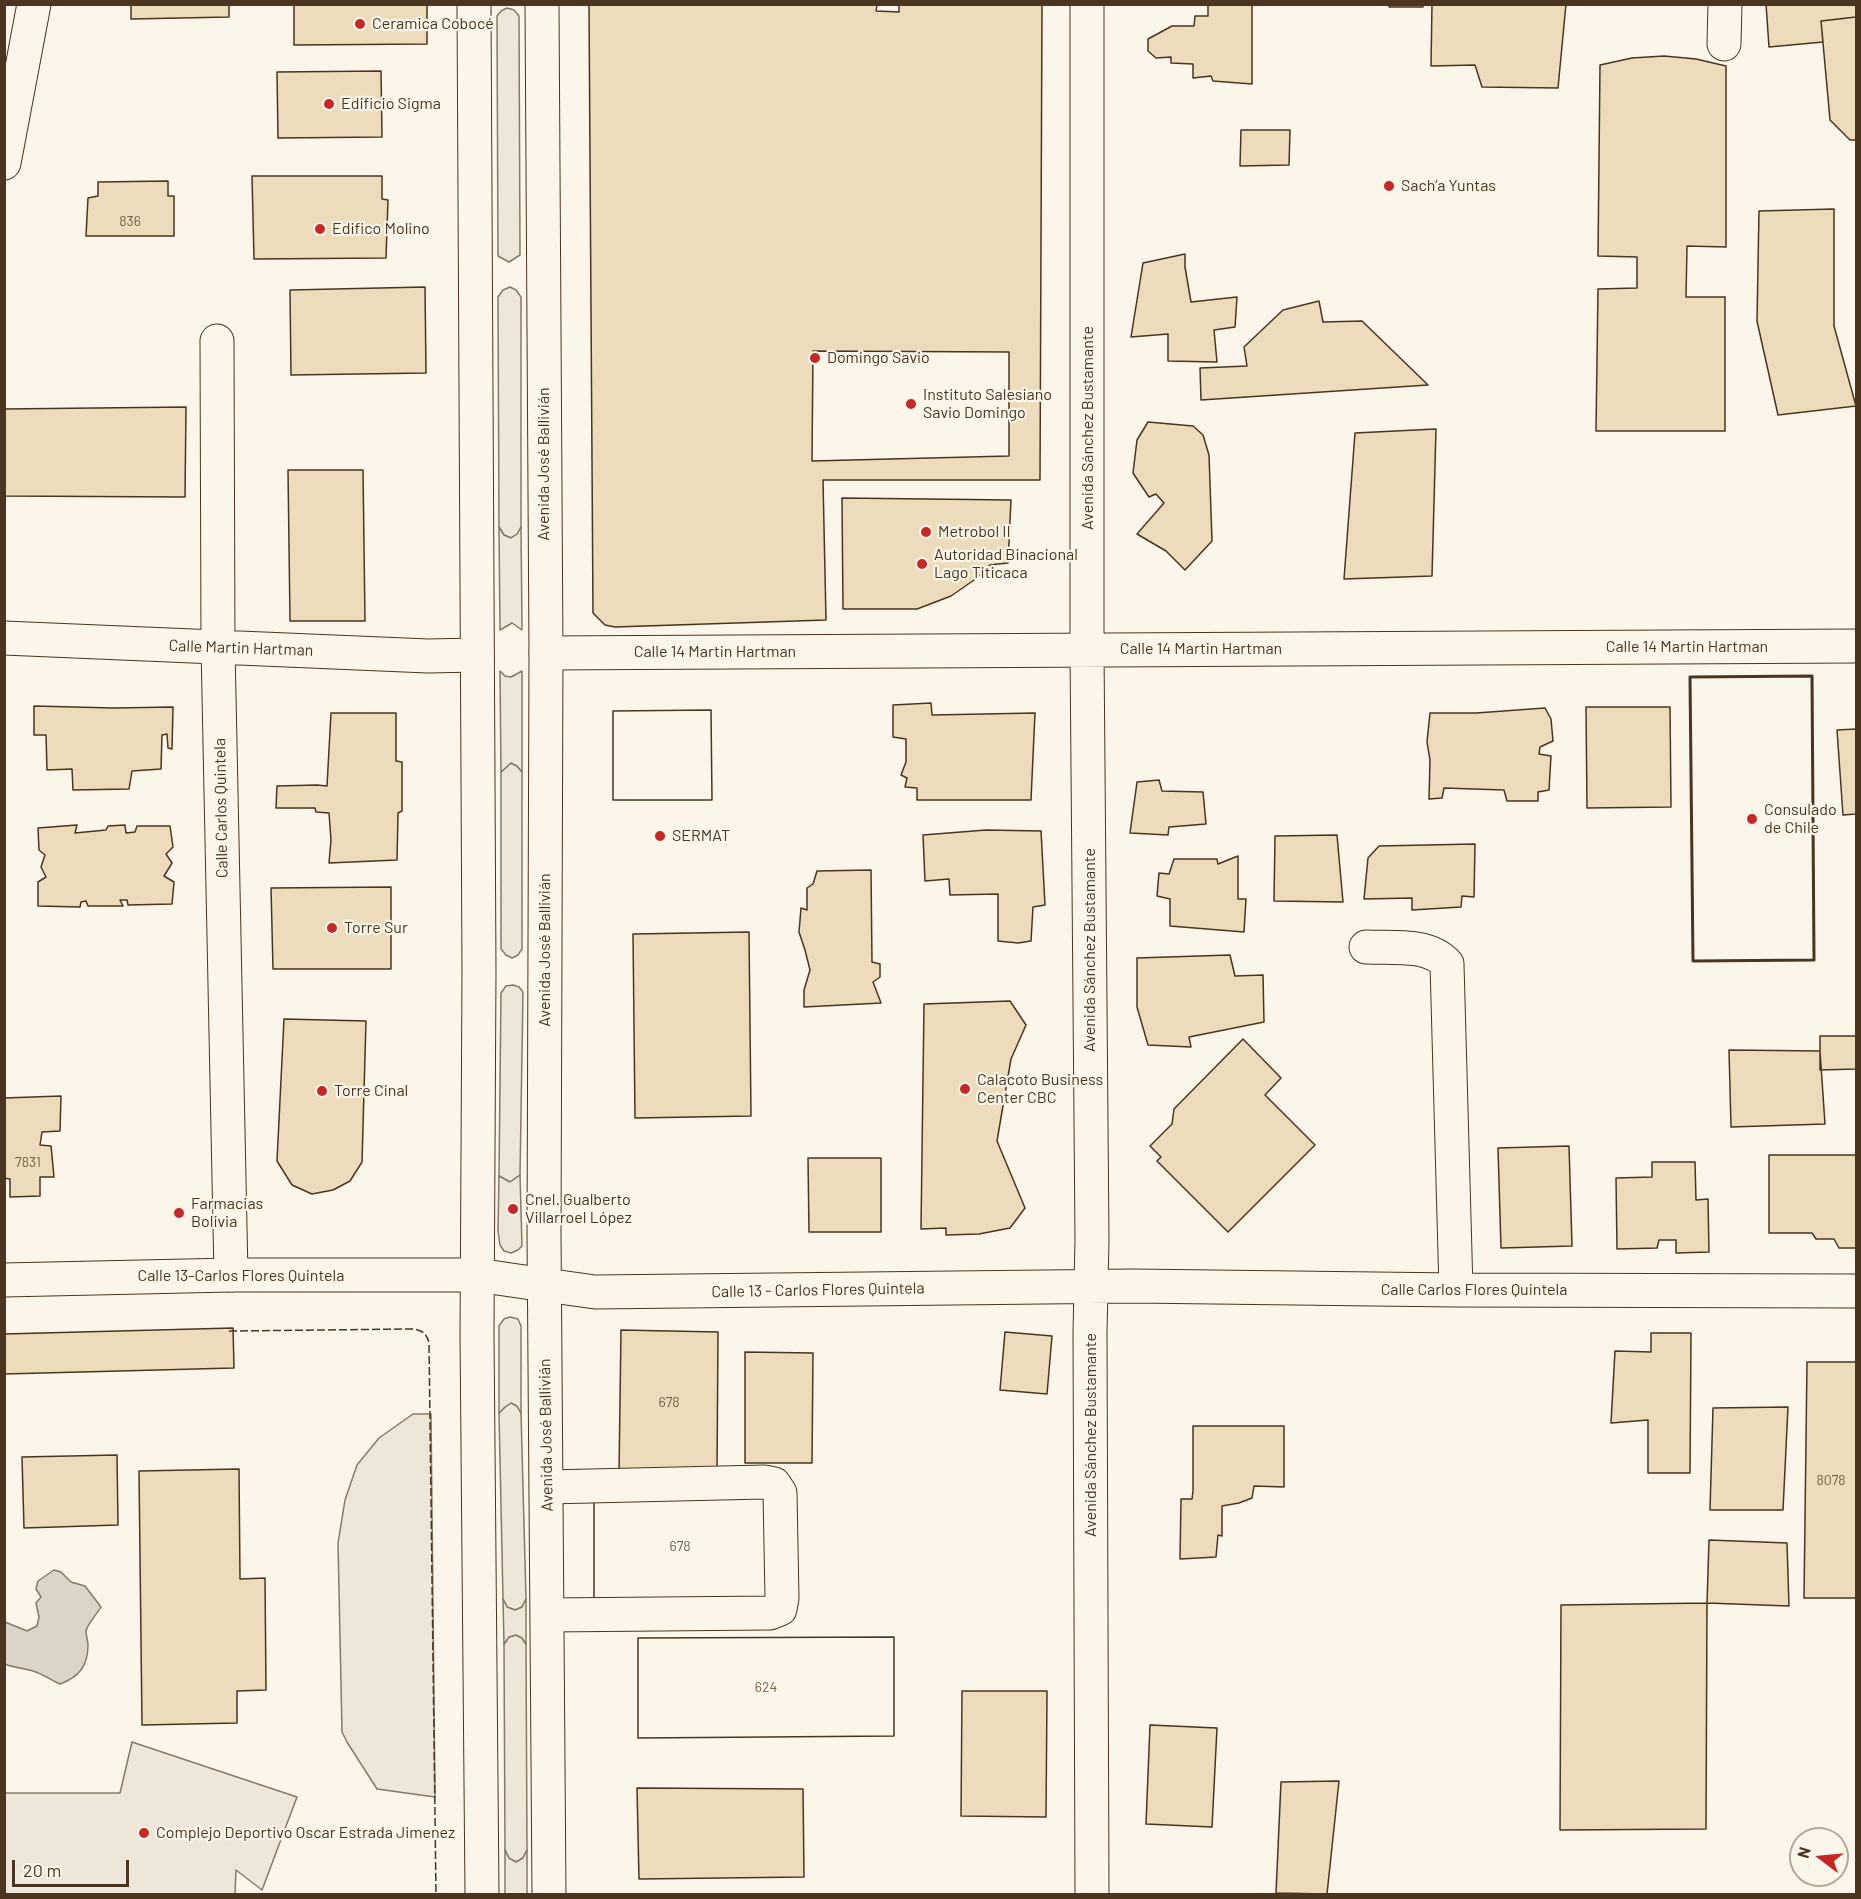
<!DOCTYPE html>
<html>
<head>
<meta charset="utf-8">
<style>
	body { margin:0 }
	#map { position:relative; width:1861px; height:1899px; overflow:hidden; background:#fbf6e9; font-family:Barlow,sans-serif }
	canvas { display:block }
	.frame { position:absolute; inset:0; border:6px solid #4a3520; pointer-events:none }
	.north { position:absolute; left:1789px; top:1827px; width:60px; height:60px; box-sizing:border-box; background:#fbf6e9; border:2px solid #b4a999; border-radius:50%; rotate:286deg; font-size:16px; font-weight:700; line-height:24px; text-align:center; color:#4a3520 }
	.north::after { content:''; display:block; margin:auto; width:21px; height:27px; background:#c62828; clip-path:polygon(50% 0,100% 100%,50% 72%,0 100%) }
	.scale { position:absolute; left:12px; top:1860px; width:117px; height:27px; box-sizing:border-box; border:3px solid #4a3520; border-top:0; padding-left:8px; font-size:18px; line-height:21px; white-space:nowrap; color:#4a3520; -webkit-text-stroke:4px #fbf6e9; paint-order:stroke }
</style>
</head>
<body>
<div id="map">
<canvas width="1861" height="1899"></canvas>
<div class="frame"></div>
<div class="north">N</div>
<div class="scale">20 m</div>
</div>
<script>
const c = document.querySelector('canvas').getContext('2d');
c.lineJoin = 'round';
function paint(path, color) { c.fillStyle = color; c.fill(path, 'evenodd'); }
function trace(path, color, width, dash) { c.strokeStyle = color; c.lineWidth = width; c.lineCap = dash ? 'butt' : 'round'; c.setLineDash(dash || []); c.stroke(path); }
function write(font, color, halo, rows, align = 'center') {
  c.font = font + ' Barlow,sans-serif'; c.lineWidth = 4.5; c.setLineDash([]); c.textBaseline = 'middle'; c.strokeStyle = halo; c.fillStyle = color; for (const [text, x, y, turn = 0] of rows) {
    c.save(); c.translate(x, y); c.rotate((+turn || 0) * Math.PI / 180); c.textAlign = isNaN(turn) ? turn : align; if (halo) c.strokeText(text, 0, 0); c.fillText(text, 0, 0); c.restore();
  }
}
const green = new Path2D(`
	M507 8 514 10 519 16 520 255 509 262 498 256 497 16 501 11Z
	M510 287 516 290 521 297V527L518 534 511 538 504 535 499 527 498 297 503 290Z
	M511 763 517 766 522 772V949L518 955 512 958 506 955 501 949V772Z
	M513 985 519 987 523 992 520 1175 510 1182 499 1176 501 993 506 986Z
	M511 1403 517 1406 521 1413 526 1599 522 1607 515 1610 507 1607 503 1599 499 1413 505 1407Z
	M413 1414H431L435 1797 377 1789 347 1742 342 1732 338 1543 345 1500 357 1465 379 1438Z
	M516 1635 522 1638 526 1644 527 1850 523 1858 516 1862 509 1859 505 1850 504 1644 509 1637Z
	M132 1742 297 1797 262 1890 236 1870 235 1894H5V1793H120Z`);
paint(green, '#ede6d9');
trace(green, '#887966', 1.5);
const parking = new Path2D(`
	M499 527 504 535 511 538 517 534 521 527 522 630 512 623 500 630Z
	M500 671 505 676 511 677 522 671V772L517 766 511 763 501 772Z
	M520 1175 522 1246 518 1250 511 1253 504 1251 500 1245 498 1231 499 1176 510 1182Z
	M510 1317 518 1319 521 1326V1413L517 1406 511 1403 505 1407 499 1413V1326L504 1319Z
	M503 1599 507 1607 515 1610 522 1607 526 1599V1644L522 1638 516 1635 509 1637 504 1644Z
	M505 1850 509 1858 516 1862 523 1858 527 1850V1894H505Z`);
paint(parking, '#ede7d9');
trace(parking, '#887966', 1.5);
const water = new Path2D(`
	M54 1570 61 1572 71 1582 85 1586 101 1607C97 1614 88 1623 86 1631 86 1636 88 1641 88 1645 88 1666 79 1677 60 1684 51 1680 43 1674 33 1671 23 1668 14 1668 5 1664V1622L27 1631 37 1626 39 1617 36 1603 41 1597 36 1589 38 1581Z`);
paint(water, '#dcd4c6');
trace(water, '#887966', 1.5);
const building = new Path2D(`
	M131 4H229V17L131 19Z
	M294 4H427V44L294 45Z
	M589 4H1042L1040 480H823L826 620 615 627 605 625 593 613Z
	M852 4H899V12L876 11 877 5Z
	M1208 4H1252V84L1213 81 1211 76 1193 78V64L1171 63V57L1156 58 1148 51V39L1172 26H1194L1195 16H1208Z
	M1389 4H1423V7H1389Z
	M1432 4H1566L1558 88 1482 87 1475 65 1431 66Z
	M1766 4H1856V17L1821 21 1823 42 1769 47Z
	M1856 17V140H1850L1830 120 1821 21Z
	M1664 56 1696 59 1726 66V247L1687 246 1686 297H1725V431H1596L1598 289 1637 288V257L1598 256 1600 65 1632 58Z
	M381 71 382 137 278 138 277 72Z
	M1241 130H1290L1289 165 1240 166Z
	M252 176H382V199L388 200 386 258 254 259Z
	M168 181V196H174V236H86L88 198 98 196V182Z
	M1834 209V326L1856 406 1778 415 1757 321 1759 211Z
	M1185 254V267L1191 302 1237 297 1235 327 1214 330 1217 362 1168 361V334L1131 337 1143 263Z
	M425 287 426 373 291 375 290 290Z
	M1319 301 1323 322 1362 321 1428 385 1201 400 1200 368 1247 366 1244 347 1283 310Z
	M813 351 1009 352V456L812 461Z
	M186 407 185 497 4 496V409Z
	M1148 422 1193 426 1203 435 1209 455 1212 541 1185 570 1166 551 1137 534 1164 503 1156 494 1149 497 1133 473 1137 440Z
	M1436 429 1432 576 1344 579 1355 433Z
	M288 470H363L365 621H290Z
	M842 498 1011 500 1008 563 990 565 977 578 951 596 917 609H843Z
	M931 703 932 715 1035 713 1031 800H917V788L905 787 907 778 901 775 906 762V739L893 737V705Z
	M34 706 114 708 173 707 172 749 168 748 167 734 162 735 161 769 132 771 129 789 73 790 72 769 47 770 46 735H34Z
	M1586 707H1670L1671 807 1587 808Z
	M1545 708 1551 719 1553 741 1540 747 1539 754 1551 756 1549 790 1538 792V801H1507L1504 790 1444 788 1442 798 1429 799 1430 760 1427 742 1430 713H1476Z
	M711 710 712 800H613V711Z
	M711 710 712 800H613V711Z
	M331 713H396V761L402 762V811L398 813 397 860 329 863 331 840 329 813 316 812 315 808H276L277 786 317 785 327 786Z
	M1856 729V814L1843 815 1837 730Z
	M1159 780 1162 791 1203 792 1206 824 1169 827 1168 835 1130 833 1137 782Z
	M77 825 75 833 106 830 108 826 125 825 126 833 135 832 137 826H170L173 847 166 854 172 863 164 876 174 882 172 904 128 905 127 900H120L123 906H88L86 901 81 902 80 907 38 906V882L46 877 41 867 45 855 39 850 38 828Z
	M986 830 1041 831 1045 905 1033 907 1031 941 1018 943 998 941V894L950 895 949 879 925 881 923 835Z
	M1337 835 1343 902 1274 901 1275 836Z
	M1475 844 1474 897 1462 896 1461 907 1412 910V898L1364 899 1368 858 1379 846Z
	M1238 856V899H1246L1244 932 1170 926V899L1157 896 1159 873 1169 874 1174 859H1217L1218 864Z
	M871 870 872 962 880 964V977L873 982 881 1003 804 1007V990L810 970 805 950 799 932 801 908 807 910V888L813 884 817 871Z
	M391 887V969H273L271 888Z
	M749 932 751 1116 635 1118 633 934Z
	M1230 955 1235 976 1263 975 1264 1022 1189 1037 1191 1047 1148 1045 1137 1007V958Z
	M1010 1001 1026 1025 1011 1059 997 1141 1025 1208 1010 1228 979 1234 946 1235V1228L921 1229 924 1004Z
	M284 1019 366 1021 362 1162 350 1181 333 1190 312 1194 292 1185 277 1161Z
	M1820 1036H1856V1069L1820 1070Z
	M1243 1039 1281 1078 1265 1095 1315 1145 1228 1232 1157 1161 1161 1157 1150 1146 1172 1124 1174 1109Z
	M1729 1050 1820 1051 1825 1124 1731 1127Z
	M61 1096 60 1131 42 1132 40 1145 51 1146 54 1177H40V1196L10 1197V1179L4 1178V1098Z
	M1569 1146 1572 1246 1501 1248 1498 1148Z
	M1769 1155H1856V1248H1839L1834 1239H1816L1812 1233H1769Z
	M808 1158H881V1232H809Z
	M1652 1162H1695L1696 1200 1708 1199 1709 1252 1676 1253V1240H1659L1657 1248 1617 1249 1616 1178 1652 1177Z
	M233 1328 234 1368 4 1374V1334Z
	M621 1330 718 1332 717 1473H619Z
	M1005 1332 1052 1336 1047 1394 1000 1390Z
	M1651 1333H1691L1690 1473H1648V1420L1611 1423 1615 1351 1651 1352Z
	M745 1352 813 1353 812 1463H745Z
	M1807 1362H1856V1598H1804Z
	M1788 1407 1783 1510H1710L1713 1408Z
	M1193 1426H1284V1487L1254 1486 1252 1498 1239 1503 1222 1506V1536L1218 1535 1216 1557 1180 1559 1181 1499H1192L1193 1491Z
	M117 1455 118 1525 24 1528 22 1457Z
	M239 1469 240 1579 265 1578 266 1690 237 1691V1723L142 1725 139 1471Z
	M594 1493H766V1598L594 1599Z
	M594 1493H766V1598L594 1599Z
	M1709 1540 1787 1543 1789 1606 1707 1603Z
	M1707 1603 1706 1829 1560 1830 1561 1605Z
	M894 1637V1736L638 1738V1638Z
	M894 1637V1736L638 1738V1638Z
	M962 1691H1047L1046 1817 961 1816Z
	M1150 1725 1217 1728 1212 1827 1146 1824Z
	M1339 1781 1327 1894 1276 1893 1281 1782Z
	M637 1788 803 1789 804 1877 639 1879Z`);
paint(building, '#ecdcbc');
trace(building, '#4a3520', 1.5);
const minor = new Path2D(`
	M1087 4V650L1092 1239 1090 1333 1092 1894
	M1724 44 1725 4
	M217 341 218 647 231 1275
	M4 638 428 656 477 655
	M546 653 1856 646
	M1366 947C1392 948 1429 943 1447 964L1456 1290
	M545 1285 595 1292 1133 1286 1456 1290 1856 1291
	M547 1487 764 1482 774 1484 780 1493 782 1598 780 1609 770 1613 548 1615`);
const major = new Path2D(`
	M474 4 479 971 477 1335 482 1894
	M542 4 546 653 544 1233 549 1894
	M4 163 34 4
	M4 1280 231 1275H477L545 1285`);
trace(minor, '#4a3520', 35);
trace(major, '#4a3520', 35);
trace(minor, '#fbf6e9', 33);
trace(major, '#fbf6e9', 33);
trace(new Path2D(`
	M229 1331 413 1329C422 1330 427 1334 429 1343L436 1894`), '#4a3520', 1.5, [8, 3]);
trace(new Path2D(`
	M1812 676 1814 960 1693 961 1690 677Z`), '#4a3520', 3);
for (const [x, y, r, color] of [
	[360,24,6,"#c62828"],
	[329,104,6,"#c62828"],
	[1389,186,6,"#c62828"],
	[320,229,6,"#c62828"],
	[815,358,6,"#c62828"],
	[911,404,6,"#c62828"],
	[926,532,6,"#c62828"],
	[922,564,6,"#c62828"],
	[1752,819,6,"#c62828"],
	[660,836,6,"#c62828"],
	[332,928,6,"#c62828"],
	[965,1089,6,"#c62828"],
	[322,1091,6,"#c62828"],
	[513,1209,6,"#c62828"],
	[179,1213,6,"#c62828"],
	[144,1833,6,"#c62828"]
]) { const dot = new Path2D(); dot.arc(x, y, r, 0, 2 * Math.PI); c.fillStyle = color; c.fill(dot); trace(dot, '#fbf6e9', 2); }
write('14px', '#725f47', null, [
	["836",130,221],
	["7831",28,1162],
	["678",669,1402],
	["8078",1831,1480],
	["678",680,1546],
	["624",766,1687]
]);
write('16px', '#4a3520', '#fbf6e9', [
	["Ceramica Cobocé",372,24],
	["Edificio Sigma",341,104],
	["Sach’a Yuntas",1401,186],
	["Edifico Molino",332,229],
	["Domingo Savio",827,358],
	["Instituto Salesiano",923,395],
	["Savio Domingo",923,413],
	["Metrobol II",938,532],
	["Autoridad Binacional",934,555],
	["Lago Titicaca",934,573],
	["Consulado",1764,810],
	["de Chile",1764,828],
	["SERMAT",672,836],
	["Torre Sur",344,928],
	["Calacoto Business",977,1080],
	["Center CBC",977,1098],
	["Torre Cinal",334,1091],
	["Cnel. Gualberto",525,1200],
	["Villarroel López",525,1218],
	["Farmacias",191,1204],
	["Bolivia",191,1222],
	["Complejo Deportivo Oscar Estrada Jimenez",156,1833]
], 'left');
write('16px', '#4a3520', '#fbf6e9', [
	["Avenida Sánchez Bustamante",1088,428,-90],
	["Avenida José Ballivián",544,464,-90],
	["Calle 14 Martin Hartman",1687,647],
	["Calle Martin Hartman",241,648,2],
	["Calle 14 Martin Hartman",1201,649],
	["Calle 14 Martin Hartman",715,652],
	["Calle Carlos Quintela",221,808,-91],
	["Avenida José Ballivián",545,950,-90],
	["Avenida Sánchez Bustamante",1090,950,-90],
	["Calle 13-Carlos Flores Quintela",241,1276],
	["Calle 13 - Carlos Flores Quintela",818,1290,-1],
	["Calle Carlos Flores Quintela",1474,1290],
	["Avenida José Ballivián",546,1435,-91],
	["Avenida Sánchez Bustamante",1091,1435,-90]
]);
</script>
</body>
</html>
